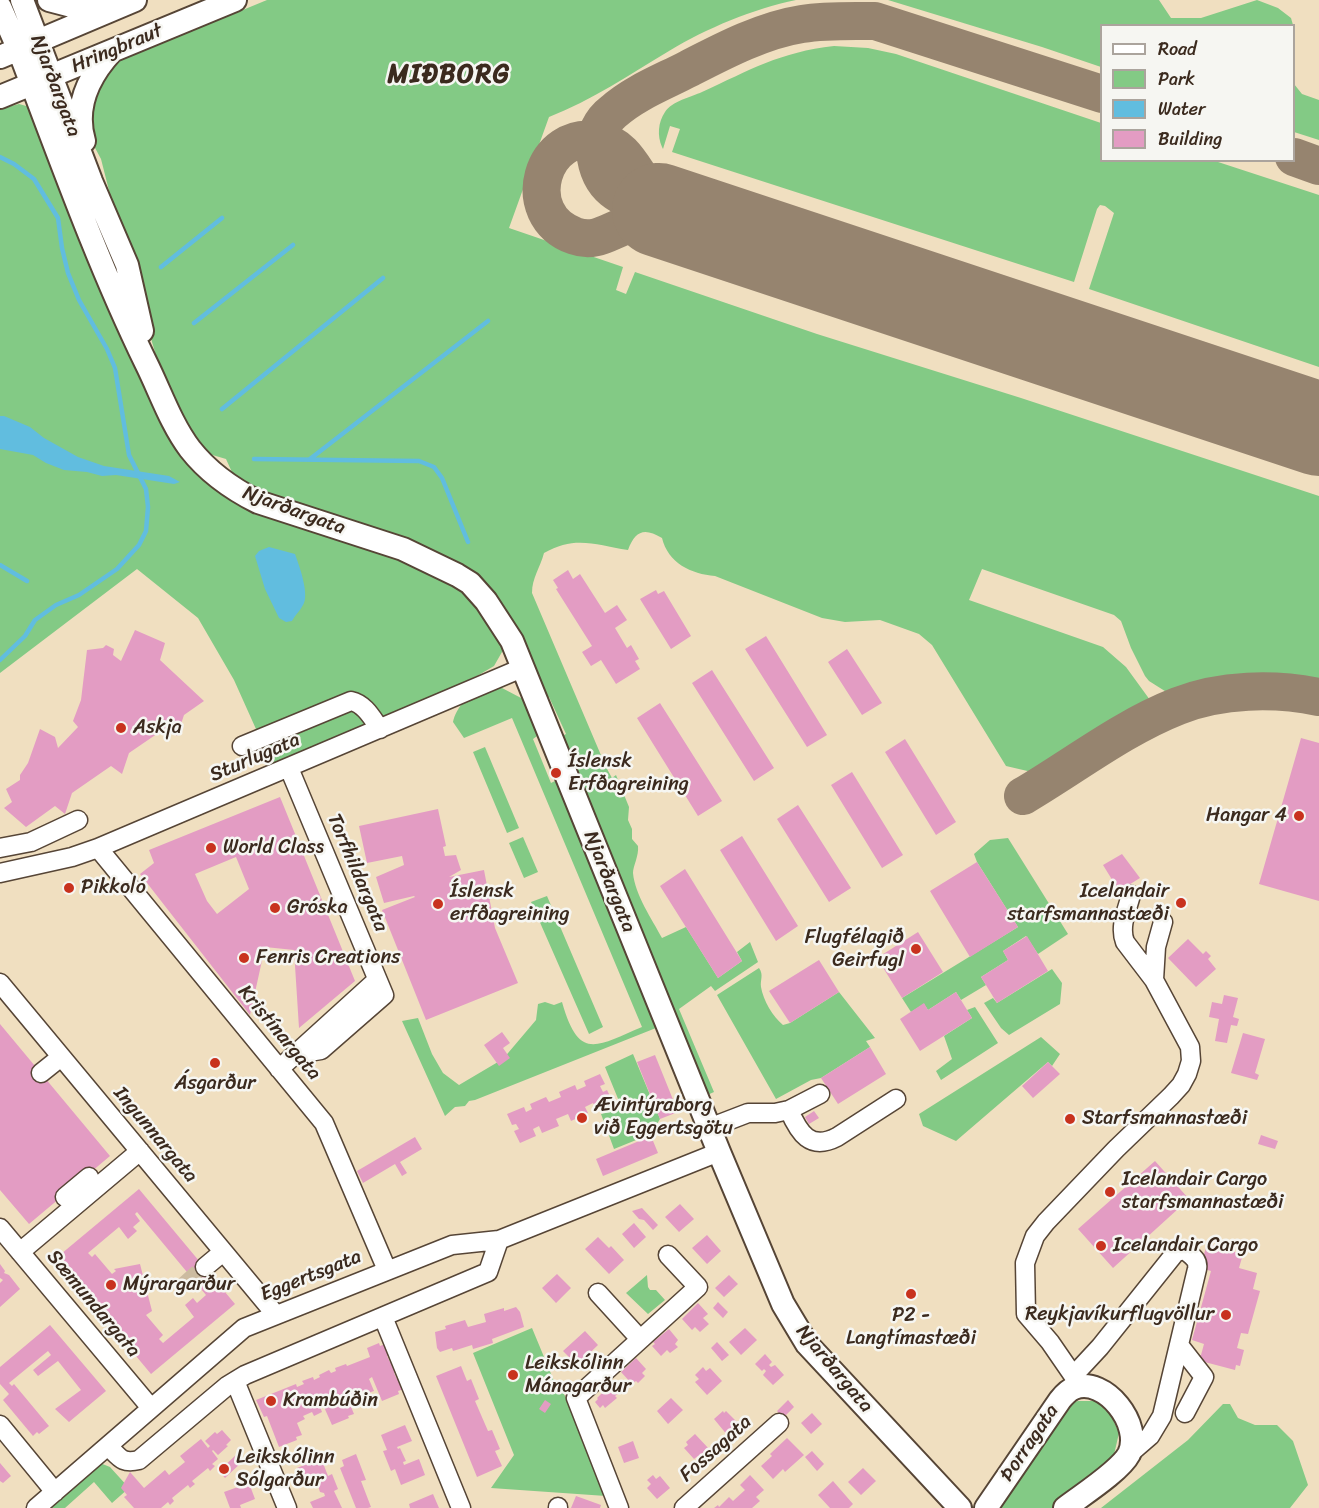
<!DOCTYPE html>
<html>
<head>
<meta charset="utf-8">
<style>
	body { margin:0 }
	#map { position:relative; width:1319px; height:1508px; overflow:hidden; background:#f0dfc0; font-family:Sriracha,sans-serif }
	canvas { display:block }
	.legend { position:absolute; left:1100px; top:24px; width:195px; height:138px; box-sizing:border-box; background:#f6f6f2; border:2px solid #aba49d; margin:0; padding:8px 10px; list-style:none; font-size:18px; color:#3b2a1e }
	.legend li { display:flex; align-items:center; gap:12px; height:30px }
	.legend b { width:30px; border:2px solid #aba49d }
</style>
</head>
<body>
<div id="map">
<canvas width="1319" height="1508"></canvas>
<ul class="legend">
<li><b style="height:8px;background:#fff"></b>Road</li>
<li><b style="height:16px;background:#83ca85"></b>Park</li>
<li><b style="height:16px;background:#61bddf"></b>Water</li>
<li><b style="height:16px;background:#e39cc3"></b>Building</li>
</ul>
</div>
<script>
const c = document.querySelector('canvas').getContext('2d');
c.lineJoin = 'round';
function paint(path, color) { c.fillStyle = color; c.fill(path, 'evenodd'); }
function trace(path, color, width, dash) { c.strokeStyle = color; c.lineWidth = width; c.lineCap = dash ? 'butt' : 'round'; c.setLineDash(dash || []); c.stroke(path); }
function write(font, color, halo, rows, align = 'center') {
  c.font = font + ' Sriracha,sans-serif'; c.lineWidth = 5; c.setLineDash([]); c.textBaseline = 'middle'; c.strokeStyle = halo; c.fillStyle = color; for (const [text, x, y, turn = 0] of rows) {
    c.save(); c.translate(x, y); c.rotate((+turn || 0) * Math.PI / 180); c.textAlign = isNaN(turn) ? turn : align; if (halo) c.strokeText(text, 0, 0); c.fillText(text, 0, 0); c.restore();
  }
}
paint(new Path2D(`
	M267 0H796C753 9 707 28 669 51 629 75 592 100 549 117L509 228 623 267 616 290 626 294 635 272 817 334 1021 398 1319 496V684C1284 677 1249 677 1213 683 1199 686 1182 694 1168 693L1149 681 1145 676 1131 648 1121 621 1114 615 982 569 969 600 1103 647 1126 667 1150 700 1036 773 1006 766 932 645 919 634 880 620 845 622 822 618 715 576C691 574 668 563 662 538 644 527 635 531 628 550 596 545 575 535 544 553 540 568 532 578 532 593L606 767 612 778 616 775 629 807 628 820 632 829V839L638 846C639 856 633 866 633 873 635 895 652 919 662 938L686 927 718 978 742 961 737 952 750 942 758 962 715 991 711 986 679 1009 714 1092 705 1096 562 736 566 734 549 697 545 699 498 600 264 495 236 481 226 459 209 454 189 427 166 389 152 342 142 295 119 230 101 159 87 133 88 104 114 63Z
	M888 0H1159L1171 18H1201L1257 0 1278 8 1291 18 1293 25 1102 26 1101 67 1042 47Z
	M834 46 868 48 896 54 1101 123 1102 160 1215 161 1319 195V367L1089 289 1114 213 1105 206 1100 205 1097 209 1074 282 672 152 680 129 670 126 663 149 662 147C657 136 658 122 665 112 672 101 691 97 702 92 750 70 780 52 834 46Z
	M1294 84 1302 94 1319 100V140L1294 132Z
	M19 104 30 107 198 472 424 566 461 590 479 607 502 640V652L494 666 477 676 273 767 234 680 198 618 137 569 0 673V109Z
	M502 688 523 699 540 734 533 739 551 783 559 779 661 1026 475 1100 469 1101 465 1106 455 1107 445 1116 402 1021 418 1018 432 1054 443 1073 459 1085 503 1059 536 1020 538 1004 545 1002 554 1005 562 1002C579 1062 596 1046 642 1027L512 718 464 738 453 722C456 708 468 694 482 690 488 688 496 688 502 688Z
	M485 747 519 828 507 833 473 752Z
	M523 837 538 872 524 878 509 843Z
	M1008 838 1068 934 1038 954 1026 936 1003 951 1008 960 981 977 986 985 961 1000 956 992 928 1010 924 1004 911 1012 902 998 1018 927 977 862 974 854 990 840Z
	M547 896 603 1027 589 1034 531 902Z
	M759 968C764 975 760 980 761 987 763 1000 773 1017 783 1025L790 1023 839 992 875 1038 866 1041 870 1047 821 1078 811 1080 776 1099 717 995Z
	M1052 969 1062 983 1060 1004 1009 1035 1001 1028 984 1003 993 998 997 1003Z
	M975 1007 998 1043 941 1080 936 1071 952 1059 944 1036 972 1018 967 1010Z
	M1041 1037 1060 1054 1052 1066 1048 1062 956 1141 923 1126 919 1114Z
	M633 1054 660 1119 651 1134 614 1149 601 1114 621 1106 605 1067Z
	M647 1275 648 1287 650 1290H656L665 1300 648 1314 626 1293Z
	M532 1328 559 1393 562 1390 568 1402 606 1496 491 1488 514 1455 473 1353Z
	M1078 1401H1096L1111 1415 1119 1433 1113 1459 1054 1508H999L1066 1405Z
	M1223 1404H1230L1238 1418 1255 1425H1277L1293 1441 1308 1485 1290 1508H1101L1188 1440Z
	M100 1463 110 1467 129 1488 112 1503 94 1482 65 1508H47Z`), '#83ca85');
paint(new Path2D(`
	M0 416H4L30 427 44 438 78 457 104 466 169 476 180 482 174 484 116 475 102 476 87 472 64 470 46 463 33 455 0 449Z
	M269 547 295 554C299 565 310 595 303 605 300 611 295 615 292 621L286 622 279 618 265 589 255 556 259 551Z`), '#61bddf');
trace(new Path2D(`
	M0 157 14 164 34 179 58 218 62 248 68 273 79 300 107 349 115 368 129 455 146 489 148 507 146 531 139 545 117 569 79 595 56 605 35 620 25 636 0 660
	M161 267 222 218
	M194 323 293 245
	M222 409 383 278
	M254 459 419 461 434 467 442 478 468 542
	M310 459 488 321
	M0 565 27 581`), '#61bddf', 4.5);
trace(new Path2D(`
	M1294 157 1319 166
	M659 210C624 198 599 193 595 151 593 137 601 121 613 112 634 93 663 82 688 69 723 51 763 30 802 24 826 20 851 21 875 21L1102 94
	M695 221C674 220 652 220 631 224 611 229 597 244 575 236 516 215 542 127 600 141 626 146 634 173 650 191 663 206 682 215 699 223
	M1023 796C1074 766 1122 728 1178 706 1221 689 1274 688 1319 697`), '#96846f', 38);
trace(new Path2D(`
	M659 210 1319 429`), '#96846f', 94);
paint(new Path2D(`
	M568 570 573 579 580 574 605 613 617 605 627 620 615 628 627 648 631 645 639 659 635 661 640 669 616 684 601 660 591 666 582 652 592 646 556 589 558 588 553 580Z
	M656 590 658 594 664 591 691 636 671 649 640 599Z
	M135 630 165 643 160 660 204 701 184 715 177 736 167 727 129 753 122 774 111 766 72 793 65 814 55 806 26 827 4 808 12 802 6 789 20 780V775L28 763 40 729 55 737 58 748 78 727 73 721 81 700 87 650 103 648 106 645 114 649 113 655 121 661Z
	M766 636 827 735 807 747 745 649Z
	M847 649 882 703 862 715 828 662Z
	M712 670 774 768 754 781 692 683Z
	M660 703 722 801 698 816 637 718Z
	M1301 738 1319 743V901L1259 884Z
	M905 739 956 822 936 835 885 752Z
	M852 772 903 855 882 868 831 785Z
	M280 797 355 981 299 1028 294 950 265 947 250 1015 140 874 154 863 149 850ZM236 857 249 889 217 914 207 901 195 874Z
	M798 805 851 888 829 902 777 819Z
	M438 809 446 846 443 847 445 856 456 855 461 870 449 877 484 870 495 928 518 983 426 1020 382 910 415 897 414 896 384 903 376 877 404 865 402 856 367 863 359 826Z
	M742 836 798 926 776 941 720 850Z
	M1122 854 1140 878 1119 891 1103 865Z
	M977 862 1018 927 970 957 930 891Z
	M685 869 742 961 718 978 660 886Z
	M918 932 943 972 902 998 877 958Z
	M1027 936 1048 971 997 1003 981 977 1008 960 1003 951Z
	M1188 939 1203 954 1206 951 1211 956 1208 959 1216 969 1196 987 1168 958Z
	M819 960 839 992 790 1023 769 991Z
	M956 992 972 1018 920 1051 900 1019 924 1003 928 1010Z
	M1224 995 1238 998 1233 1017 1239 1019 1237 1026 1231 1025 1227 1043 1215 1041 1219 1019 1209 1017 1212 1002 1222 1004Z
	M0 1024 110 1156 29 1224 0 1190Z
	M502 1032 510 1043 503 1048 510 1058 499 1066 484 1045Z
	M1243 1033 1265 1039 1255 1073 1259 1075 1257 1080 1231 1073Z
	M870 1047 886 1074 838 1104 821 1078Z
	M655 1055 678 1112 660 1119 637 1062Z
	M1048 1062 1060 1074 1033 1098 1022 1086Z
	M600 1074 605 1084 600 1086 603 1092 607 1090 613 1102 597 1110 593 1103 585 1107 588 1113 571 1121 568 1114 556 1119 559 1126 542 1133 539 1126 533 1129 536 1136 520 1143 514 1131 519 1129 516 1124 512 1125 507 1114 524 1107 526 1112 532 1109 530 1104 546 1097 549 1102 561 1097 559 1092 575 1085 577 1090 586 1086 584 1081Z
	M814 1111 819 1118 809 1124 805 1117Z
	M1261 1135 1278 1141 1275 1149 1258 1144Z
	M651 1136 658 1153 603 1176 596 1159Z
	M415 1137 422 1149 400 1162 407 1173 402 1176 395 1164 363 1183 357 1171Z
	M1155 1161 1189 1199 1113 1268 1078 1229Z
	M139 1189 235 1304 151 1374 55 1259ZM137 1212 206 1295 197 1303 193 1298 185 1305 194 1317 163 1343 159 1339 163 1335 146 1315 152 1311 140 1264 114 1269 116 1271 112 1274 95 1254 92 1257 88 1253 119 1227 128 1239 137 1231 133 1227 140 1221 135 1214Z
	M680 1204 694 1219 679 1232 665 1217Z
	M642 1208 658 1225 653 1230 644 1220 639 1219 632 1211Z
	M634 1223 646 1237 634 1248 622 1234Z
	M707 1235 721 1251 707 1264 692 1248Z
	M598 1237 609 1248 611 1246 624 1260 609 1274 585 1249Z
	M1207 1244 1243 1254 1239 1268 1257 1273 1253 1289 1260 1291 1248 1334 1241 1333 1237 1348 1244 1350 1240 1366 1236 1365 1235 1370 1197 1360 1198 1355H1201L1204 1344 1192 1340 1211 1271 1200 1268Z
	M0 1264 5 1271 4 1273 9 1275 20 1289 0 1307V1283L3 1280 0 1278Z
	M557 1274 571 1288 556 1303 542 1288Z
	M729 1275 738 1284 724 1297 715 1288Z
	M718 1302 728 1312 723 1318 713 1308Z
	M698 1303 708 1314 703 1318 709 1324 700 1332 695 1327 692 1330 682 1319Z
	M516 1307 520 1312 524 1327 492 1339 493 1343 473 1349 472 1345 453 1351 452 1348 440 1352 437 1348 435 1332 446 1329 445 1326 465 1320 468 1327 486 1322 484 1314 504 1308V1311Z
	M50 1325 106 1391 69 1422 55 1409 81 1390 58 1361 38 1376 33 1370 51 1355 48 1351 9 1383 12 1386 14 1384 49 1426 39 1434 37 1432 33 1436 3 1400 9 1394 0 1384V1367Z
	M745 1328 757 1340 741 1355 729 1342Z
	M669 1329 678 1340 675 1344 678 1347 670 1353 667 1350 661 1356 652 1346 655 1344 653 1342Z
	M585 1331 598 1345 577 1365 563 1351Z
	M717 1342 729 1355 722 1361 711 1348Z
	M379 1343 380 1346 385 1344 390 1355 387 1356 390 1362 393 1361 397 1372 394 1373 397 1379 400 1378 404 1389 398 1391 399 1394 382 1401 372 1377 369 1379 374 1391 365 1394 364 1391 355 1395 357 1398 349 1402 354 1414 348 1416 349 1418 332 1425 320 1398 317 1399 322 1412 314 1416 312 1412 303 1416 305 1419 297 1423 302 1435 296 1437 297 1440 279 1447 267 1416 264 1417 256 1400 296 1384 297 1387 304 1384 302 1381 313 1377 314 1380 320 1377 319 1375 329 1370 331 1373 336 1371 335 1368 346 1364 347 1366 370 1357 367 1348Z
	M765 1354 772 1362 769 1365 771 1367 775 1365 784 1375 773 1385 763 1375 766 1371 764 1369 762 1371 755 1364Z
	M636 1358 646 1369 642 1373 645 1376 638 1383 636 1381 632 1384 621 1372Z
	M461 1366 467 1381 471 1379 479 1399 475 1401 488 1431 492 1430 500 1449 495 1451 502 1466 477 1477 436 1376Z
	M703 1367 706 1371 710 1368 722 1381 707 1395 695 1382 699 1379 695 1375Z
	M611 1384 619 1393 615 1396 617 1398 605 1408 603 1405 600 1408 595 1402 598 1399 597 1398Z
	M671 1398 683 1410 668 1424 657 1411Z
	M545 1400 551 1404 545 1413 539 1409Z
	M788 1400 794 1407 783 1418 777 1411Z
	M723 1411 724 1413 726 1411 740 1425 728 1436 714 1419Z
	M812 1413 822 1424 811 1434 801 1423Z
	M405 1425 412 1441 397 1447 398 1449 400 1448 406 1461 403 1462 404 1465 419 1459 425 1475 401 1485 395 1469 391 1471 383 1451 387 1450 381 1435Z
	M222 1430 231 1440 226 1445 228 1446 218 1455 213 1450 212 1451 218 1459 212 1464 215 1466 210 1471 208 1468 192 1481 195 1484 190 1488 188 1485 172 1498 174 1501 170 1505 168 1502 161 1508H134L124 1497 127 1495 121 1488 130 1472 144 1488 165 1470 169 1475 185 1462 180 1456 201 1439 208 1448 210 1446 205 1441 215 1432 217 1434Z
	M695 1434 711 1451 701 1460 698 1456 694 1459 684 1448 688 1445 686 1442Z
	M787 1438 804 1455 785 1472 783 1469 773 1479 761 1466 772 1456 770 1454Z
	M633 1441 639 1458 624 1463 618 1447Z
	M812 1451 824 1464 817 1471 805 1457Z
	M237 1454 243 1461 225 1478 219 1471Z
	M356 1454 366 1480 361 1481 371 1507 368 1508H356L340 1468 344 1466 342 1460Z
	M321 1458 328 1476 332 1474 338 1489 334 1491 342 1508H313L310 1502 325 1496 324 1493 320 1492 317 1483 318 1478 303 1484 297 1468Z
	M0 1463 11 1476 3 1483 0 1481Z
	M863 1468 876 1481 861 1495 848 1482Z
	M653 1475 656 1479 660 1476 670 1488 657 1499 647 1488 651 1484 647 1480Z
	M750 1475 764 1490 756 1497 760 1501 752 1508H714L718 1505 719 1507 729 1497 733 1501 745 1490 740 1485Z
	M833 1481 853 1504 849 1508H830L818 1495Z
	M249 1483 255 1499 240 1505 241 1508H230L224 1492Z
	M433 1494 439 1508H410L409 1504Z
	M576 1496 601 1505 600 1508H571Z`), '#e39cc3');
trace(new Path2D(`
	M185 1285 205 1267`), '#ccbba0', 18, [18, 9]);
const minor = new Path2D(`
	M242 746 351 701C365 704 372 718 380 729
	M289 768 384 995 321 1050 309 1052
	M0 848 31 842 78 820
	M98 848 324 1123 387 1270
	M0 873 72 857 98 848 522 668
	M1131 895C1127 910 1119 927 1125 942L1154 980
	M0 983 276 1315
	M279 1069 377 980
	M41 1073 61 1057
	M789 1110C799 1133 810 1151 837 1137L896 1099
	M709 1128 748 1113H775L789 1110 820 1094
	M65 1197 89 1177
	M0 1228 151 1408
	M20 1252 140 1151
	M205 1267 223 1252
	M598 1293 640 1339
	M383 1317 461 1508
	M1179 1345 1204 1377 1185 1413
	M1074 1375 1100 1347 1176 1252 1185 1250C1191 1256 1199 1259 1197 1269L1162 1416 1150 1436 1128 1455
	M235 1381 287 1508
	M1081 1387 1050 1342 1026 1314 1025 1263 1035 1236 1046 1222 1116 1149 1171 1096 1181 1085 1187 1074 1191 1061 1190 1047 1154 980 1156 947 1163 922
	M0 1425 55 1492
	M108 1446C120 1458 122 1464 139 1460L227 1386 245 1375 488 1272 499 1240
	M36 1508 244 1328 452 1245 499 1240 719 1152
	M558 1508V1507
	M619 1508 576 1398 698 1287 668 1255
	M684 1508 779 1423`);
const major = new Path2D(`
	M22 0 91 181 127 265 142 331
	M49 0 72 6 111 5
	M0 7 19 50C59 155 97 262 146 363 160 391 171 424 190 449 208 472 232 489 258 502L403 549 457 575 470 583 486 601 512 641 719 1152 783 1304 807 1344 960 1508
	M0 57 135 0
	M0 97 235 0
	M84 141C74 107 88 77 112 51
	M986 1508 1060 1400C1064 1395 1069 1390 1074 1388 1105 1376 1143 1425 1129 1454 1120 1471 1082 1495 1065 1508`);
trace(minor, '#564536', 21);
trace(major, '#564536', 26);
trace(minor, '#fff', 18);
trace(major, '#fff', 22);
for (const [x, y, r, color] of [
	[121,728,6,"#c8321e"],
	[556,773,6,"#c8321e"],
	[1299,816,6,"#c8321e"],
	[211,848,6,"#c8321e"],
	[69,888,6,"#c8321e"],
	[1181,903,6,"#c8321e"],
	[438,904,6,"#c8321e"],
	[275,908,6,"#c8321e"],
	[916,949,6,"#c8321e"],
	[244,958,6,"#c8321e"],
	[215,1063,6,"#c8321e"],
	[582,1118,6,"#c8321e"],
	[1070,1119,6,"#c8321e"],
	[1110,1192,6,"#c8321e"],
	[1101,1246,6,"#c8321e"],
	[111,1285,6,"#c8321e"],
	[911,1294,6,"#c8321e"],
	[1226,1315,6,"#c8321e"],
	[513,1375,6,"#c8321e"],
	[271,1401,6,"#c8321e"],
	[224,1469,6,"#c8321e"]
]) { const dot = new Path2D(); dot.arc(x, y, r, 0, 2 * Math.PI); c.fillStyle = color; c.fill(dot); trace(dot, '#f6f6f2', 2); }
write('20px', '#3b2a1e', '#f6f6f2', [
	["Hringbraut",117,49,-23],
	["Njarðargata",55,86,69],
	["Njarðargata",294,511,20],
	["Sturlugata",255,758,-23],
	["Torfhildargata",357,873,67],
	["Njarðargata",609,882,68],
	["Kristínargata",279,1033,50],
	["Ingunnargata",155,1135,50],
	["Eggertsgata",311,1276,-22],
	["Sæmundargata",93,1304,50],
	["Njarðargata",834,1369,50],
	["Þorragata",1030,1443,-56],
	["Fossagata",716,1449,-42]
]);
write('20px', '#3b2a1e', '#f6f6f2', [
	["Askja",133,728],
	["Íslensk",568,762],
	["Erfðagreining",568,785],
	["Hangar 4",1287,816,"right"],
	["World Class",223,848],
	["Pikkoló",81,888],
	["Íslensk",450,892],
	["erfðagreining",450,915],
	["Icelandair",1169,892,"right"],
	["starfsmannastæði",1169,915,"right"],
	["Gróska",287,908],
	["Flugfélagið",904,938,"right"],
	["Geirfugl",904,961,"right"],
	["Fenris Creations",256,958],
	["Ásgarður",215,1084,"center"],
	["Ævintýraborg",594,1106],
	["við Eggertsgötu",594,1129],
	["Starfsmannastæði",1082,1119],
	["Icelandair Cargo",1122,1180],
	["starfsmannastæði",1122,1203],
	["Icelandair Cargo",1113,1246],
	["Mýrargarður",123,1285],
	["Reykjavíkurflugvöllur",1214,1315,"right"],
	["P2 -",911,1316,"center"],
	["Langtímastæði",911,1339,"center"],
	["Leikskólinn",525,1364],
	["Mánagarður",525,1387],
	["Krambúðin",283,1401],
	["Leikskólinn",236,1458],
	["Sólgarður",236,1481]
], 'left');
c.letterSpacing = '1.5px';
write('bold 26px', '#3b2a1e', '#f6f6f2', [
	["MIÐBORG",449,75]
]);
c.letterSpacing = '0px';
</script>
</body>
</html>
